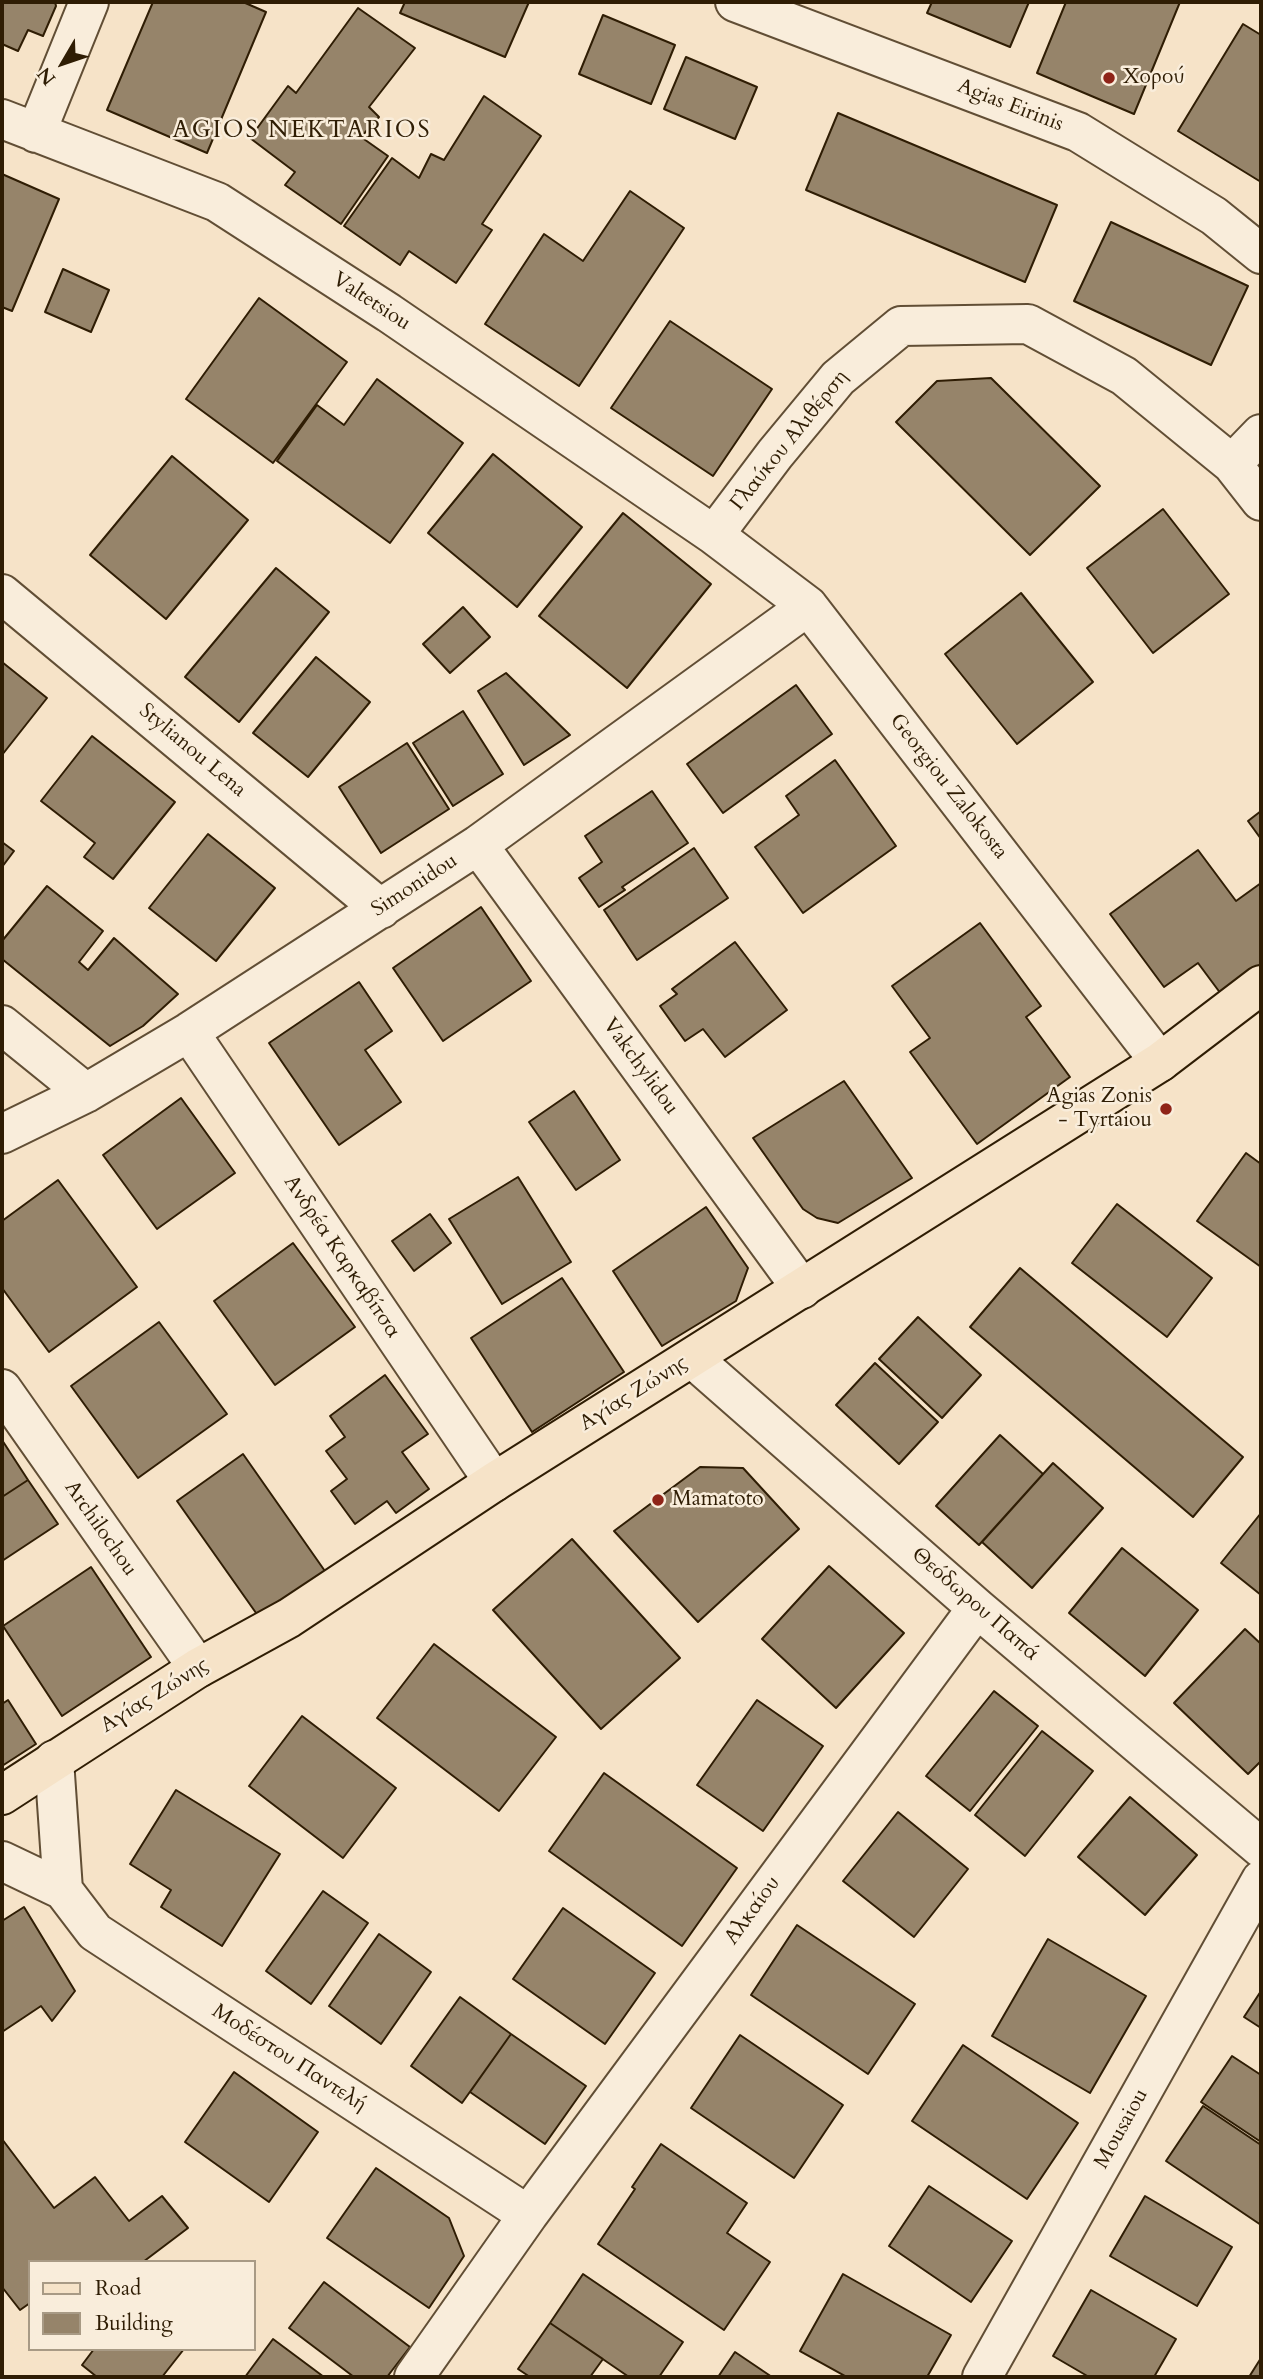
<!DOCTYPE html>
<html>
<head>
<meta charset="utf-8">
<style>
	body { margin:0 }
	#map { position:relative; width:1263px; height:2379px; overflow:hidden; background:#f6e3c8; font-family:Cardo,serif }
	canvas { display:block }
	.frame { position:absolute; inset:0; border:4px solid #2f1d04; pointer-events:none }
	.legend { position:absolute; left:28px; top:2260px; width:228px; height:91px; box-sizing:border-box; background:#f9eddb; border:2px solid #a89a85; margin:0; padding:9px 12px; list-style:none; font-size:21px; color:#2f1d04 }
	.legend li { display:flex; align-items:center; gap:14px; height:35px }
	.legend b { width:35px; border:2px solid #a89a85 }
	.north { position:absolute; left:28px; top:28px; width:70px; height:70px; -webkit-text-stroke:5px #f9eddb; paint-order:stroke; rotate:231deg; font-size:19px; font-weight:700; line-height:28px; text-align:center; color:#2f1d04 }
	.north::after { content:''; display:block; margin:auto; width:24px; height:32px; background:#2f1d04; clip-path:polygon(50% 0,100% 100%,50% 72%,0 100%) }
</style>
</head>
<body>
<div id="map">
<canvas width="1263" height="2379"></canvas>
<div class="frame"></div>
<ul class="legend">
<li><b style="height:9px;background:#f6e3c8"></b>Road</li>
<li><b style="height:19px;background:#96846a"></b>Building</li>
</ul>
<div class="north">N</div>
</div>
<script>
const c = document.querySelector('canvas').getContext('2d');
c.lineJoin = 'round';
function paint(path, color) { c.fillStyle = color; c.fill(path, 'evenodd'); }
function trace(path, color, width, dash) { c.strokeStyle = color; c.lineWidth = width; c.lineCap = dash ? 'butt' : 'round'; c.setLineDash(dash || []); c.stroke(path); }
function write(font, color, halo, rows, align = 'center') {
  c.font = font + ' Cardo,serif'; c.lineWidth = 5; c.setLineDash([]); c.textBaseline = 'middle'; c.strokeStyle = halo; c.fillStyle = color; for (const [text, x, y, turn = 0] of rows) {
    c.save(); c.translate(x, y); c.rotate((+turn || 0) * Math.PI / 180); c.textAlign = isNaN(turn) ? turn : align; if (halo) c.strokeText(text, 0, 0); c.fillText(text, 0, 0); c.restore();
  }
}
const building = new Path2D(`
	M2 2H55L56 6 43 36 28 30 18 51 2 44Z
	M153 2H243L266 12 207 153 107 110Z
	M405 2H529L505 57 400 13Z
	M932 2H1029L1010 47 927 13Z
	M1066 2H1180L1134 114 1037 73Z
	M358 8 415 48 369 107 379 117 361 137 388 156 341 224 285 185 295 172 250 138 288 86 296 93Z
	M603 15 675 45 651 104 579 74Z
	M1243 24 1261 35V182L1178 131Z
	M686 57 757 87 735 139 664 109Z
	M484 96 541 136 482 224 492 230 456 283 409 251 400 265 344 226 392 158 419 178 431 154 444 160Z
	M838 113 1057 205 1025 282 806 190Z
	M2 174 59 199 12 311 2 307Z
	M630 191 684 228 579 386 485 324 544 234 583 261Z
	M1111 222 1248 286 1211 365 1074 301Z
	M63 269 109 290 91 332 45 312Z
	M259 298 347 362 273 463 186 399Z
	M670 321 772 389 713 476 611 408Z
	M991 378 1100 486 1030 555 896 422 937 381Z
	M377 379 463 443 390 543 277 461 317 405 344 425Z
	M493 454 582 527 517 607 428 533Z
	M172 456 248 520 166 619 90 555Z
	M1163 509 1229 594 1153 653 1087 568Z
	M623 513 711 584 627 688 539 616Z
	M276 568 329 612 239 722 185 677Z
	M1021 593 1093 682 1017 744 945 654Z
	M463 607 490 637 450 673 423 644Z
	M316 657 370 702 308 777 253 733Z
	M2 662 47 698 2 755Z
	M506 673 570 735 524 765 478 691Z
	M796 685 832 734 723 813 687 764Z
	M463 711 503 774 453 806 413 743Z
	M92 736 175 802 113 879 84 857 95 843 41 801Z
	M407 743 449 809 381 853 339 787Z
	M835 760 896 846 803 913 755 847 799 815 786 796Z
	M652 791 688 843 622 887 625 890 599 907 579 878 602 862 585 836Z
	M1261 811V839L1248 821Z
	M208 834 275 888 216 961 149 908Z
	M2 842 14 851 2 867Z
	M694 848 728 898 637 960 604 910Z
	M1198 850 1236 901 1261 883V964L1221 994 1198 963 1164 987 1110 914Z
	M47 886 103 931 79 962 88 970 114 938 178 994 143 1026 110 1046 2 959V941Z
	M481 907 531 981 443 1041 393 968Z
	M980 923 1041 1006 1026 1017 1070 1077 977 1144 910 1052 930 1038 892 986Z
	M735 942 787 1010 725 1057 703 1029 685 1041 660 1006 677 994 672 989Z
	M359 982 392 1031 365 1050 401 1102 339 1145 269 1043Z
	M844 1081 912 1178 838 1223 817 1218 803 1209 753 1138Z
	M574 1091 620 1160 576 1190 529 1122Z
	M181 1098 235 1173 157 1229 103 1155Z
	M1246 1153 1261 1164V1267L1197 1221Z
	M518 1177 571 1262 502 1304 449 1219Z
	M58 1180 137 1287 49 1352 2 1288V1221Z
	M1117 1204 1212 1278 1167 1337 1072 1263Z
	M706 1207 748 1268 736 1301 662 1346 613 1271Z
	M430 1214 451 1243 414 1271 392 1241Z
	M293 1243 355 1327 275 1385 214 1301Z
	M1020 1268 1243 1457 1193 1517 970 1327Z
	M562 1278 624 1372 532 1432 471 1338Z
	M918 1317 981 1375 942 1418 879 1359Z
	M159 1322 227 1414 138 1478 71 1386Z
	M875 1363 938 1422 899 1464 836 1405Z
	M385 1375 428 1434 402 1452 429 1489 396 1513 387 1501 355 1524 331 1491 347 1479 326 1451 345 1437 330 1416Z
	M1000 1435 1043 1474 979 1545 936 1506Z
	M2 1440 28 1480 2 1497Z
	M243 1454 327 1574 261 1620 177 1501Z
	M1053 1463 1103 1508 1032 1588 982 1542Z
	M700 1467 743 1468 799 1529 698 1622 614 1531Z
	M28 1480 58 1524 2 1561V1497Z
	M1261 1513V1595L1221 1563Z
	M572 1539 680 1658 601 1729 493 1610Z
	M1122 1548 1198 1610 1145 1676 1069 1613Z
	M829 1566 904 1633 836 1708 762 1639Z
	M91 1567 151 1657 62 1716 3 1626Z
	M1245 1629 1261 1644V1761L1248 1774 1174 1703Z
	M434 1644 556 1737 499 1811 377 1718Z
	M994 1691 1038 1726 970 1811 926 1776Z
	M8 1700 36 1744 2 1766V1704Z
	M757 1700 823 1746 763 1831 697 1785Z
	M302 1716 396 1788 343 1858 249 1786Z
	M1042 1731 1093 1771 1025 1856 975 1815Z
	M604 1773 737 1868 682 1946 549 1851Z
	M176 1790 280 1854 222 1946 161 1907 171 1890 130 1864Z
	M1130 1797 1197 1855 1145 1915 1078 1857Z
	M898 1812 968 1869 914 1937 843 1881Z
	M323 1891 368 1923 311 2004 266 1971Z
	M24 1907 75 1991 52 2021 41 2006 2 2032V1921Z
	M563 1908 655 1973 605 2044 513 1979Z
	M797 1925 915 2004 868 2074 751 1995Z
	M379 1934 431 1972 381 2044 329 2006Z
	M1048 1939 1146 1996 1090 2093 992 2036Z
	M1261 1991V2028L1244 2017Z
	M460 1997 511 2034 462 2103 411 2066Z
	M511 2034 586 2086 545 2144 470 2092Z
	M740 2035 843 2105 794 2178 691 2108Z
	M963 2045 1078 2123 1027 2199 912 2121Z
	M1232 2056 1261 2075V2142L1201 2102Z
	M234 2072 318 2132 269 2202 185 2142Z
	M1203 2106 1261 2145V2225L1166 2161Z
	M2 2139 54 2208 95 2177 129 2221 162 2196 188 2228 143 2262H30V2303L20 2310 2 2287Z
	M661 2144 747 2203 727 2233 770 2262 724 2330 598 2244 635 2189 632 2187Z
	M376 2168 449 2218 464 2256 429 2308 327 2238Z
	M929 2186 1012 2241 971 2302 889 2246Z
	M1145 2196 1232 2247 1197 2306 1110 2256Z
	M583 2274 683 2342 659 2377H629L550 2323Z
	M843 2274 951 2335 927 2377H847L800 2351Z
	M324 2282 410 2347 387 2377H354L289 2328Z
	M1091 2290 1176 2339 1154 2377H1089L1053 2356Z
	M550 2323 603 2359 590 2377H530L518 2369Z
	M273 2339 324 2377H245Z
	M94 2349H184L162 2377H97L82 2365Z
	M735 2352 772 2377H718Z
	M1261 2358V2377H1249Z`);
paint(building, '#96846a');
trace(building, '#2f1d04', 2);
const minor = new Path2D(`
	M735 2 1078 132 1214 216 1261 254
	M2 119 217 202 389 313 714 535 808 606 1160 1062
	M36 133 89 2
	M1232 464 1261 434
	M714 535 775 454 838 378 901 326 1028 324 1124 376 1232 464 1261 501
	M2 594 381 909
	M478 845 802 1289
	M2 1025 86 1093
	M189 1032 494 1482
	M2 1134 86 1093 189 1032 478 845 808 606
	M692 1358 977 1608 1261 1848
	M2 1389 198 1668
	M54 1760 63 1890
	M2 1861 63 1890 95 1932 528 2215
	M414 2377 528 2215 977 1608
	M982 2377 1261 1880`);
const major = new Path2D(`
	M2 1795 198 1668 289 1618 494 1482 1160 1062 1261 985`);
trace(minor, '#614e35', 42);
trace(major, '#2f1d04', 42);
trace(minor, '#f9eddb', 38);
trace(major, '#f6e3c8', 38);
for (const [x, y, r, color] of [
	[1109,78,7,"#8f2418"],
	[1166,1109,7,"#8f2418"],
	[658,1500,7,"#8f2418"]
]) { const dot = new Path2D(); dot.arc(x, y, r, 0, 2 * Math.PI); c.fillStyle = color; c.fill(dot); trace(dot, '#f9eddb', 2.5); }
write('21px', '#2f1d04', '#f9eddb', [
	["Χορού",1123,78],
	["Agias Zonis",1152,1097,"right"],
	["- Tyrtaiou",1152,1121,"right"],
	["Mamatoto",672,1500]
], 'left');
write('21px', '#2f1d04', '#f9eddb', [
	["Agias Eirinis",1010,106,21],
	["Valtetsiou",371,302,33],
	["Γλαύκου Αλιθέρση",790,441,-51],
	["Stylianou Lena",192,751,40],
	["Georgiou Zalokosta",948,787,52],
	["Simonidou",415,886,-33],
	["Vakchylidou",640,1067,54],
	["Ανδρέα Καρκαβίτσα",341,1257,56],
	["Αγίας Ζώνης",634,1394,-32],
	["Archilochou",100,1529,55],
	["Θεόδωρου Παπά",975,1605,41],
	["Αγίας Ζώνης",155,1696,-32],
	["Αλκαίου",753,1911,-54],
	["Μοδέστου Παντελή",289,2059,33],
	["Mousaiou",1122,2129,-61]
]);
c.letterSpacing = '2px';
write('24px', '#2f1d04', '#f9eddb', [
	["AGIOS NEKTARIOS",302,131]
]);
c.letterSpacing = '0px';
</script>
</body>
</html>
